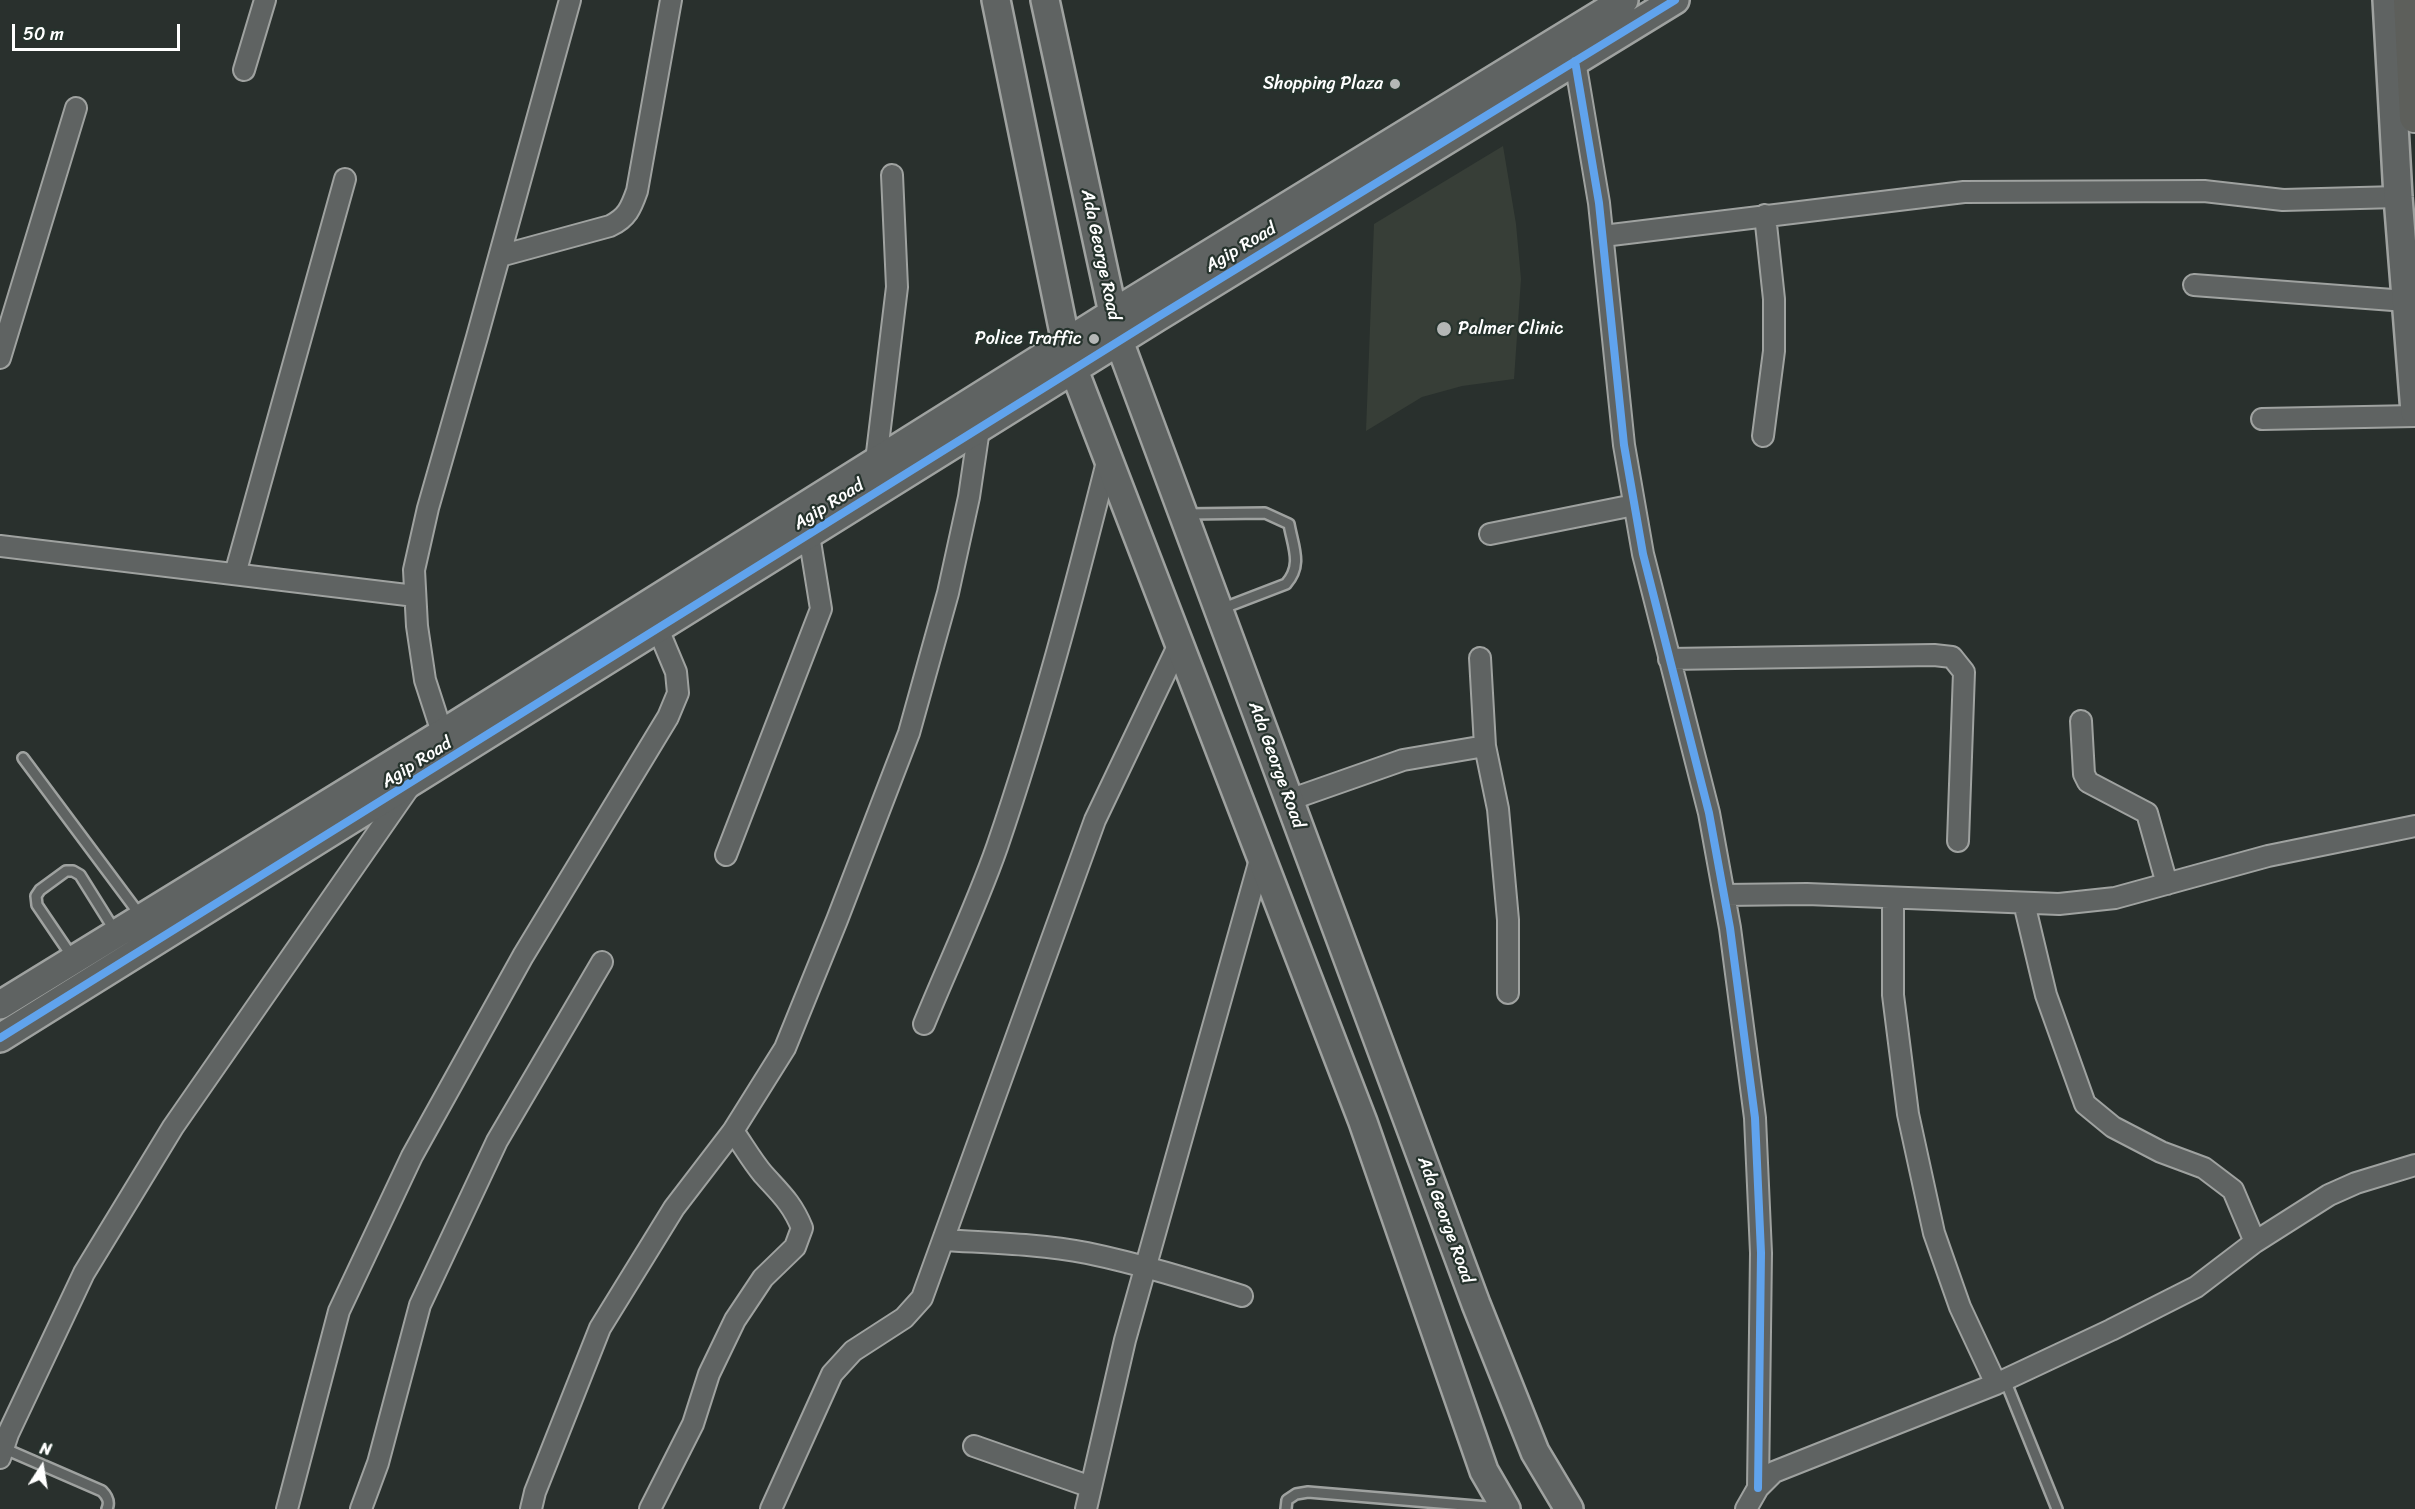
<!DOCTYPE html>
<html>
<head>
<meta charset="utf-8">
<style>
	body { margin:0 }
	#map { position:relative; width:2415px; height:1509px; overflow:hidden; background:#29302d; font-family:Sriracha,sans-serif }
	canvas { display:block }
	.north { position:absolute; left:12px; top:1437px; width:60px; height:60px; -webkit-text-stroke:4px #26332d; paint-order:stroke; rotate:12deg; font-size:16px; font-weight:700; line-height:24px; text-align:center; color:#fff }
	.north::after { content:''; display:block; margin:auto; width:21px; height:27px; background:#fff; clip-path:polygon(50% 0,100% 100%,50% 72%,0 100%) }
	.scale { position:absolute; left:12px; top:24px; width:168px; height:27px; box-sizing:border-box; border:3px solid #fff; border-top:0; padding-left:8px; font-size:18px; line-height:21px; white-space:nowrap; color:#fff; -webkit-text-stroke:4px #26332d; paint-order:stroke }
</style>
</head>
<body>
<div id="map">
<canvas width="2415" height="1509"></canvas>
<div class="north">N</div>
<div class="scale">50 m</div>
</div>
<script>
const c = document.querySelector('canvas').getContext('2d');
c.lineJoin = 'round';
function paint(path, color) { c.fillStyle = color; c.fill(path, 'evenodd'); }
function trace(path, color, width, dash) { c.strokeStyle = color; c.lineWidth = width; c.lineCap = dash ? 'butt' : 'round'; c.setLineDash(dash || []); c.stroke(path); }
function write(font, color, halo, rows, align = 'center') {
  c.font = font + ' Sriracha,sans-serif'; c.lineWidth = 4.5; c.setLineDash([]); c.textBaseline = 'middle'; c.strokeStyle = halo; c.fillStyle = color; for (const [text, x, y, turn = 0] of rows) {
    c.save(); c.translate(x, y); c.rotate((+turn || 0) * Math.PI / 180); c.textAlign = isNaN(turn) ? turn : align; if (halo) c.strokeText(text, 0, 0); c.fillText(text, 0, 0); c.restore();
  }
}
paint(new Path2D(`
	M1503 146 1516 224 1521 279 1514 379 1462 386 1422 397 1366 431 1374 224Z`), '#373e37');
const lane = new Path2D(`
	M1187 514 1265 513 1289 524C1293 547 1303 565 1286 584L1221 609
	M23 758 140 915
	M73 958 37 905 36 896 40 890 66 871H73L80 875 115 931
	M2005 1380 2057 1509
	M3 1448 102 1491C108 1497 110 1502 107 1509
	M1286 1509 1287 1500 1296 1494 1308 1492 1500 1508`);
const street = new Path2D(`
	M1575 61 1599 203 1624 445 1643 554 1709 813 1730 928 1755 1118 1761 1253 1758 1488
	M244 70 265 0
	M1603 236 1964 192 2204 191 2283 200 2398 197
	M500 256 610 226C627 218 631 208 637 191L671 0
	M2194 285 2406 301
	M0 358 76 108
	M2262 419 2415 416
	M1763 436 1774 351V299L1765 215
	M876 461 897 287 892 175
	M1490 534 1634 505
	M0 546 415 596
	M235 574 345 179
	M1480 658 1485 746 1498 809 1508 920V993
	M1669 659 1934 655 1952 657 1964 672 1958 841
	M2081 721 2084 774 2088 782 2147 813 2167 884
	M446 745 425 680 417 626 414 570 428 508 477 337 570 0
	M1289 800 1403 760 1485 746
	M726 855 821 609 809 535
	M1724 895 1807 894 2059 904 2115 898 2268 856 2415 826
	M1893 898V995L1908 1114 1934 1233 1960 1307 1996 1384
	M2024 903 2046 995 2085 1104 2113 1127 2161 1152 2204 1168 2233 1190 2255 1242
	M924 1024C948 965 976 907 997 847 1041 719 1075 589 1108 458
	M944 1240C992 1243 1040 1244 1087 1253 1140 1264 1191 1280 1242 1296
	M974 1446 1091 1487
	M0 1458 8 1434 84 1273 173 1127 410 786
	M287 1509 339 1311 412 1156 523 956 668 717 678 693 676 672 658 629
	M361 1509 378 1463 420 1305 497 1141 602 962
	M531 1509 535 1492 600 1328 674 1208 733 1131 785 1048 837 920 909 733 948 593 969 497 979 429
	M650 1509 693 1424 709 1374 735 1320 763 1278 795 1247 802 1228C792 1203 780 1193 763 1174 752 1161 743 1145 733 1131
	M771 1509 832 1374 853 1351 904 1318 922 1298 1095 820 1179 644
	M1086 1509 1125 1340 1261 856
	M1746 1509 1758 1488 1774 1472 1996 1384 2111 1330 2196 1287 2255 1242 2329 1195 2356 1183 2415 1165`);
const secondary = new Path2D(`
	M996 0 1066 343 1074 370 1363 1122 1484 1471 1506 1509
	M1045 0 1119 341 1476 1304 1535 1452 1569 1509
	M2387 0 2398 197 2415 412
	M0 1005 443 733 1113 313 1624 0
	M0 1038 1156 318 1675 0`);
const primary = new Path2D(`
	M2409 0 2415 117`);
trace(lane, '#9fa2a0', 14);
trace(street, '#9fa2a0', 24);
trace(secondary, '#9fa2a0', 32);
trace(primary, '#9fa2a0', 34);
trace(lane, '#5f6362', 9);
trace(street, '#5f6362', 20);
trace(secondary, '#5f6362', 27);
trace(primary, '#5d5f5b', 30);
trace(new Path2D(`
	M1575 61 1599 203 1624 445 1643 554 1709 813 1730 928 1755 1118 1761 1253 1758 1488
	M0 1038 1156 318 1675 0`), '#60a3ed', 8);
for (const [x, y, r, color] of [
	[1395,84,6,"#b4b7b6"],
	[1444,329,8,"#b4b7b6"],
	[1094,339,6,"#b4b7b6"]
]) { const dot = new Path2D(); dot.arc(x, y, r, 0, 2 * Math.PI); c.fillStyle = color; c.fill(dot); trace(dot, '#26332d', 2); }
write('18px', '#fff', '#26332d', [
	["Shopping Plaza",1383,84],
	["Palmer Clinic",1458,329,"left"],
	["Police Traffic",1082,339]
], 'right');
write('18px', '#fff', '#26332d', [
	["Agip Road",1241,248,-31],
	["Ada George Road",1100,255,78],
	["Agip Road",829,505,-32],
	["Agip Road",417,763,-32],
	["Ada George Road",1276,765,70],
	["Ada George Road",1445,1220,70]
]);
</script>
</body>
</html>
